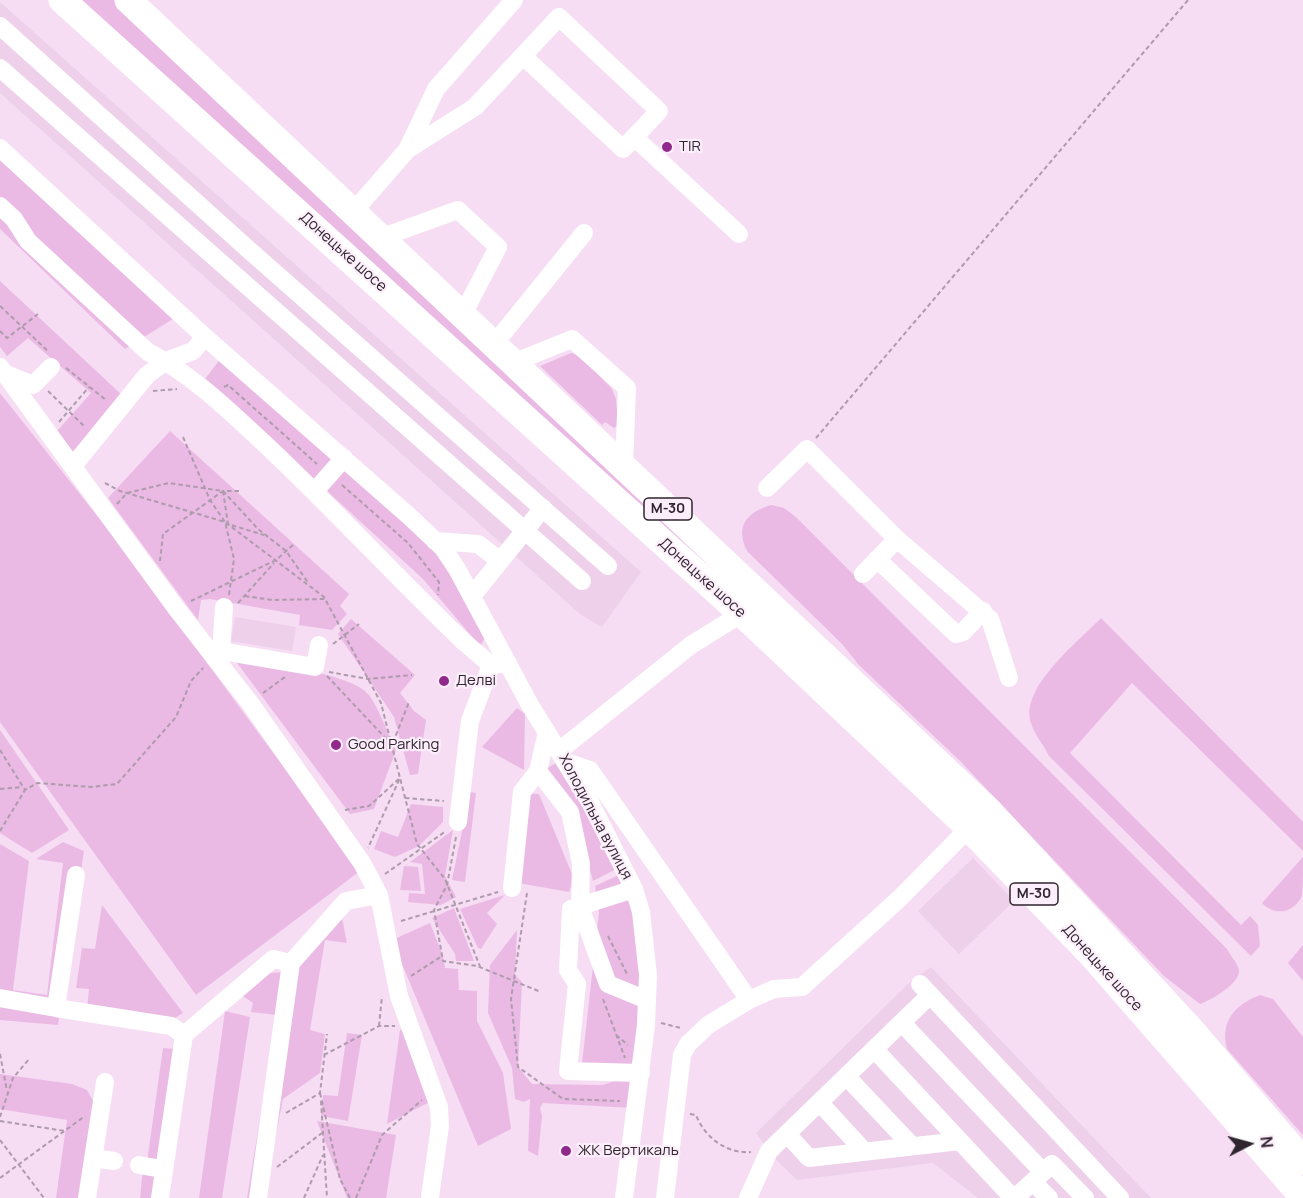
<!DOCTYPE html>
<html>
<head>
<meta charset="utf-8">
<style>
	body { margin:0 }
	#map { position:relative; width:1303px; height:1198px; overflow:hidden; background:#f6ddf3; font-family:Manrope,sans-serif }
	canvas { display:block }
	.north { position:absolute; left:1219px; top:1114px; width:60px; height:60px; -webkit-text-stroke:4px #fdeefb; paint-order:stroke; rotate:84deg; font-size:16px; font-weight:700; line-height:24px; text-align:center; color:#2f252e }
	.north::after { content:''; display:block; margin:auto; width:21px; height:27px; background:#2f252e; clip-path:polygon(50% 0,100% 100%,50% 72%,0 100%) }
</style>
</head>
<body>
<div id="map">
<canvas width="1303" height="1198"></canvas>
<div class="north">N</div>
</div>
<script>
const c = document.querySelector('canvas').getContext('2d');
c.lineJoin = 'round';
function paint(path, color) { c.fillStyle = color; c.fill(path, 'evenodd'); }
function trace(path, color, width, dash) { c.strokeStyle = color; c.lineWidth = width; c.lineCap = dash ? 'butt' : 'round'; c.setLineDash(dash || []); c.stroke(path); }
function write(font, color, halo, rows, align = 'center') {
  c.font = font + ' Manrope,sans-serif'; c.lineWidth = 4.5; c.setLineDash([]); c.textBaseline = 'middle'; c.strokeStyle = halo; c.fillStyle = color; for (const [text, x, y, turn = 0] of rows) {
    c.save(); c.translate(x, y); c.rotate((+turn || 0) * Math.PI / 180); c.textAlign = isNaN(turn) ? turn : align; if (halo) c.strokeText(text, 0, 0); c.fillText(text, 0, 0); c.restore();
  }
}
paint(new Path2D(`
	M0 2 641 572 602 627 581 615 0 93Z
	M235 617 296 627 292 651 231 641Z
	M973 858 1014 901 959 954 918 911Z
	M931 967 1151 1198H978L933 1163 797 1180 774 1158 756 1133 909 983Z`), '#efd0eb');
paint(new Path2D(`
	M77 0H122L709 558 706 563Z
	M0 160 176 317 125 349 0 229Z
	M0 281 123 396 76 457 57 431 91 393 28 338 7 356 0 347Z
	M571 353 580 356 612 389 616 399 618 425 614 428 605 422 602 425 540 366Z
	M221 358 438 552 485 638 480 646 423 579 205 379Z
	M0 393 121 546 360 871 196 995 0 722Z
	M170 431 349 594 340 606 347 614 332 630 299 625 300 615 210 599 201 600 198 620 108 498Z
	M771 505 784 508 797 518 1227 949C1230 955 1238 964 1239 970 1241 983 1210 1001 1200 1004L1164 976 960 761 859 665 842 644 747 551C735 526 746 513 771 505Z
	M1101 618 1303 822V851L1132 683 1070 753 1241 925 1250 916 1258 925 1260 946 1251 956 1049 756C1044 745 1034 734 1031 723 1019 688 1079 641 1101 618Z
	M351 619 415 675 400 693 414 711 426 720 418 774 410 775 394 717 338 634Z
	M234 659C264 664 351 672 369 695 380 710 387 733 396 750L374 809 350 814Z
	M517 708 525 714 524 770 482 747Z
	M0 730 69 830 32 853 0 833Z
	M556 763 587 810 616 869 593 881 574 811 546 769Z
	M470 792 476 793 465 882 452 880Z
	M517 793 539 794 574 879 569 892 507 881Z
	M411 804 443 807V822L419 846 395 857 374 849 381 831 398 837Z
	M453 830 445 876 456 897 441 905 408 902 409 893 425 894 422 864 410 862Z
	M63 842 84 851 58 1025 0 1020V844L29 861 13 990 47 995 63 863 36 859Z
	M1303 857C1303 868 1303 887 1302 896 1293 914 1274 916 1262 903Z
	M404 866 418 867 421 891 400 890Z
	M619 875 632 896 644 989 638 1064H582L599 912 595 886Z
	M505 895 487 913 497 924 481 949 478 948 460 909Z
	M102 905 183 1013 170 1021 87 1009 89 989 76 988 82 948 95 949Z
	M454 908 474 961H456L455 954 432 918Z
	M341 913 347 943 325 940 310 1030 325 1034 320 1073 283 1099 263 1198H247L277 1015 251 1012 253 1003 243 996 268 973 290 972Z
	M430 923 443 956 445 968 458 969 459 990 477 991V1021L503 1073 511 1129 478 1146 392 940Z
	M517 930 515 975 522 982 518 1067 532 1084 602 1085 628 1077 635 1084 633 1108 543 1103 540 1108 542 1116 538 1156 528 1151 530 1099 524 1102 515 1099 512 1068 488 1013 490 965Z
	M1303 945V981L1288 963Z
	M1260 995 1273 999 1303 1037V1135L1227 1049C1220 1022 1234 1005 1260 995Z
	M225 1011 250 1017 222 1198H199Z
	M419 1027 443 1095 387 1124 400 1030Z
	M347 1033 362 1035 348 1121 321 1116 323 1095 338 1096Z
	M163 1048 175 1049 160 1163 147 1162Z
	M0 1074 72 1084 87 1090 96 1106 83 1198H56L67 1120 0 1109Z
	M317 1121 396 1135 386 1198H347Z
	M143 1168 158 1171 154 1198H140Z`), '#eabae5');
trace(new Path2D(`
	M0 306 49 352
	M0 331 7 338 38 314
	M66 368 106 400
	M224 387 228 385 317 464
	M48 391 85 427
	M153 391 177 389
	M59 422 89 387
	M183 437 210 500 225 522 234 559 229 595
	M816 438 1188 0
	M105 483 120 491 225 522 324 597 381 703 400 778 368 848
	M342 485 408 543 439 582 438 595
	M223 491 228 524 264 535
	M117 504 127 493 169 483 223 491 258 529 286 551 309 584
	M160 561 163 534 223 491H242
	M245 596 272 600 326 599
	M191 601 276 560 293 545
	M238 603 274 563
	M333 644 359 624
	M329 672 368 679 412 675
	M327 676 392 745 409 702
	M263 693 285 677
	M0 750 25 790 37 783 91 787 117 784 176 717 191 681 203 668
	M0 789 22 787
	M405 798 444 801
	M345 810 369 806 400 778 417 844 445 879 481 969
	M0 831 25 790
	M456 837 447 885 434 910 443 961 477 966 541 992
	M385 874 446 831
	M527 893 511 999 518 1067 563 1099 620 1101
	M401 921 498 892
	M608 936 628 976
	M411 976 442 956
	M603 999 625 1058
	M661 1023 681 1028
	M379 1026 382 996
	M616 1035 628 1045
	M0 1054 7 1091
	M324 1055 379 1026H395
	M320 1093 340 1179 350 1198
	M321 1101 327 1198
	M286 1113 320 1093 327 1034
	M690 1114 696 1115C705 1138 727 1154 751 1152
	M0 1117 13 1078 30 1058
	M0 1121 65 1131
	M0 1140 44 1198
	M277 1167 322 1133
	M0 1178 85 1116
	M304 1198 323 1155
	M356 1198 382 1135 422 1100`), '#ae9bac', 2, [4.5, 3]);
trace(new Path2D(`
	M0 26 249 250 608 566
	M0 68 582 581
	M634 137 739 234
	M0 148 205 337 409 516 443 548 457 569 530 705 590 802 634 889 641 912 648 975 646 1025 624 1198
	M407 150 436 89 514 0
	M0 206 14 219 28 241 148 352C193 375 229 411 266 445 334 509 397 578 464 642L491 665 508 663
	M354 211 407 150 475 107 559 17 659 111 623 149 523 56
	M380 238 458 210 498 247 463 314
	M495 343 584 233
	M515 362 572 339 627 388 624 467
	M0 367 176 608 250 703 362 863 379 895 399 996 439 1107 440 1126 430 1197
	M4 373 33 385 51 367
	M73 466 147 375 166 361 193 351 205 337
	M767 488 807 449 897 539 863 574
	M315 491 344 458
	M897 539 990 619 1009 678
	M435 541 478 544 499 560
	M877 559 956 634 963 632 983 611
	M472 596 543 508
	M221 651 224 607
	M214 657 221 651 315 667 319 645
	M559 751 691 645 741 614
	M566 762 590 770 749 1000
	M538 771 570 812 581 864 580 907 608 984 647 1000
	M458 822 470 721 491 665
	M512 888 522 792 538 771 547 732
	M634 889 571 909 568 970 577 984 568 1071 641 1073
	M920 984 1120 1198
	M0 998 56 1008 76 875
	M56 1008 171 1026 184 1035
	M902 1023 1043 1172
	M875 1050 1013 1198
	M847 1077 912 1146
	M820 1103 865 1152
	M787 1134 809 1158 960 1141
	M93 1158 114 1161
	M139 1165 162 1169
	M1033 1182 1049 1198
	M87 1198 105 1082
	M160 1198 184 1035 273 959 291 963
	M258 1198 291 963 346 901 379 895
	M665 1198 682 1055 688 1044 708 1025 749 1000 774 989 802 987 900 898 969 828
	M748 1198 769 1151 930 995
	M1015 1198 1052 1164 1085 1198`), '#fff', 18);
trace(new Path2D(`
	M62 0 753 624 969 828 1091 954 1303 1197
	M128 0 988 810 1193 1032 1303 1161`), '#fff', 27);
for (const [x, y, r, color] of [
	[667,147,6,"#91288c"],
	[444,681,6,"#91288c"],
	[336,745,6,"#91288c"],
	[566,1151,6,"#91288c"]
]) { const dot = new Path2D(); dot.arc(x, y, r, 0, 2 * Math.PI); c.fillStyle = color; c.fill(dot); trace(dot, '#fdeefb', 2); }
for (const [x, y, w] of [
	[668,509,48],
	[1034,894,48]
]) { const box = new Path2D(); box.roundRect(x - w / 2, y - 11, w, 22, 4.5); c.fillStyle = '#fdeefb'; c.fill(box); trace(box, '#2f252e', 1.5); }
write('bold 14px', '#2f252e', null, [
	["М-30",668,509],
	["М-30",1034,894]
]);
write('15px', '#2f252e', '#fdeefb', [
	["TIR",679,147],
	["Делві",456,681],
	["Good Parking",348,745],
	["ЖК Вертикаль",578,1151]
], 'left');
write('15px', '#2f252e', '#fdeefb', [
	["Донецьке шосе",343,252,42],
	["Донецьке шосе",702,578,42],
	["Холодильна вулиця",595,817,62],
	["Донецьке шосе",1102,968,48]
]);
</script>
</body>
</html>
